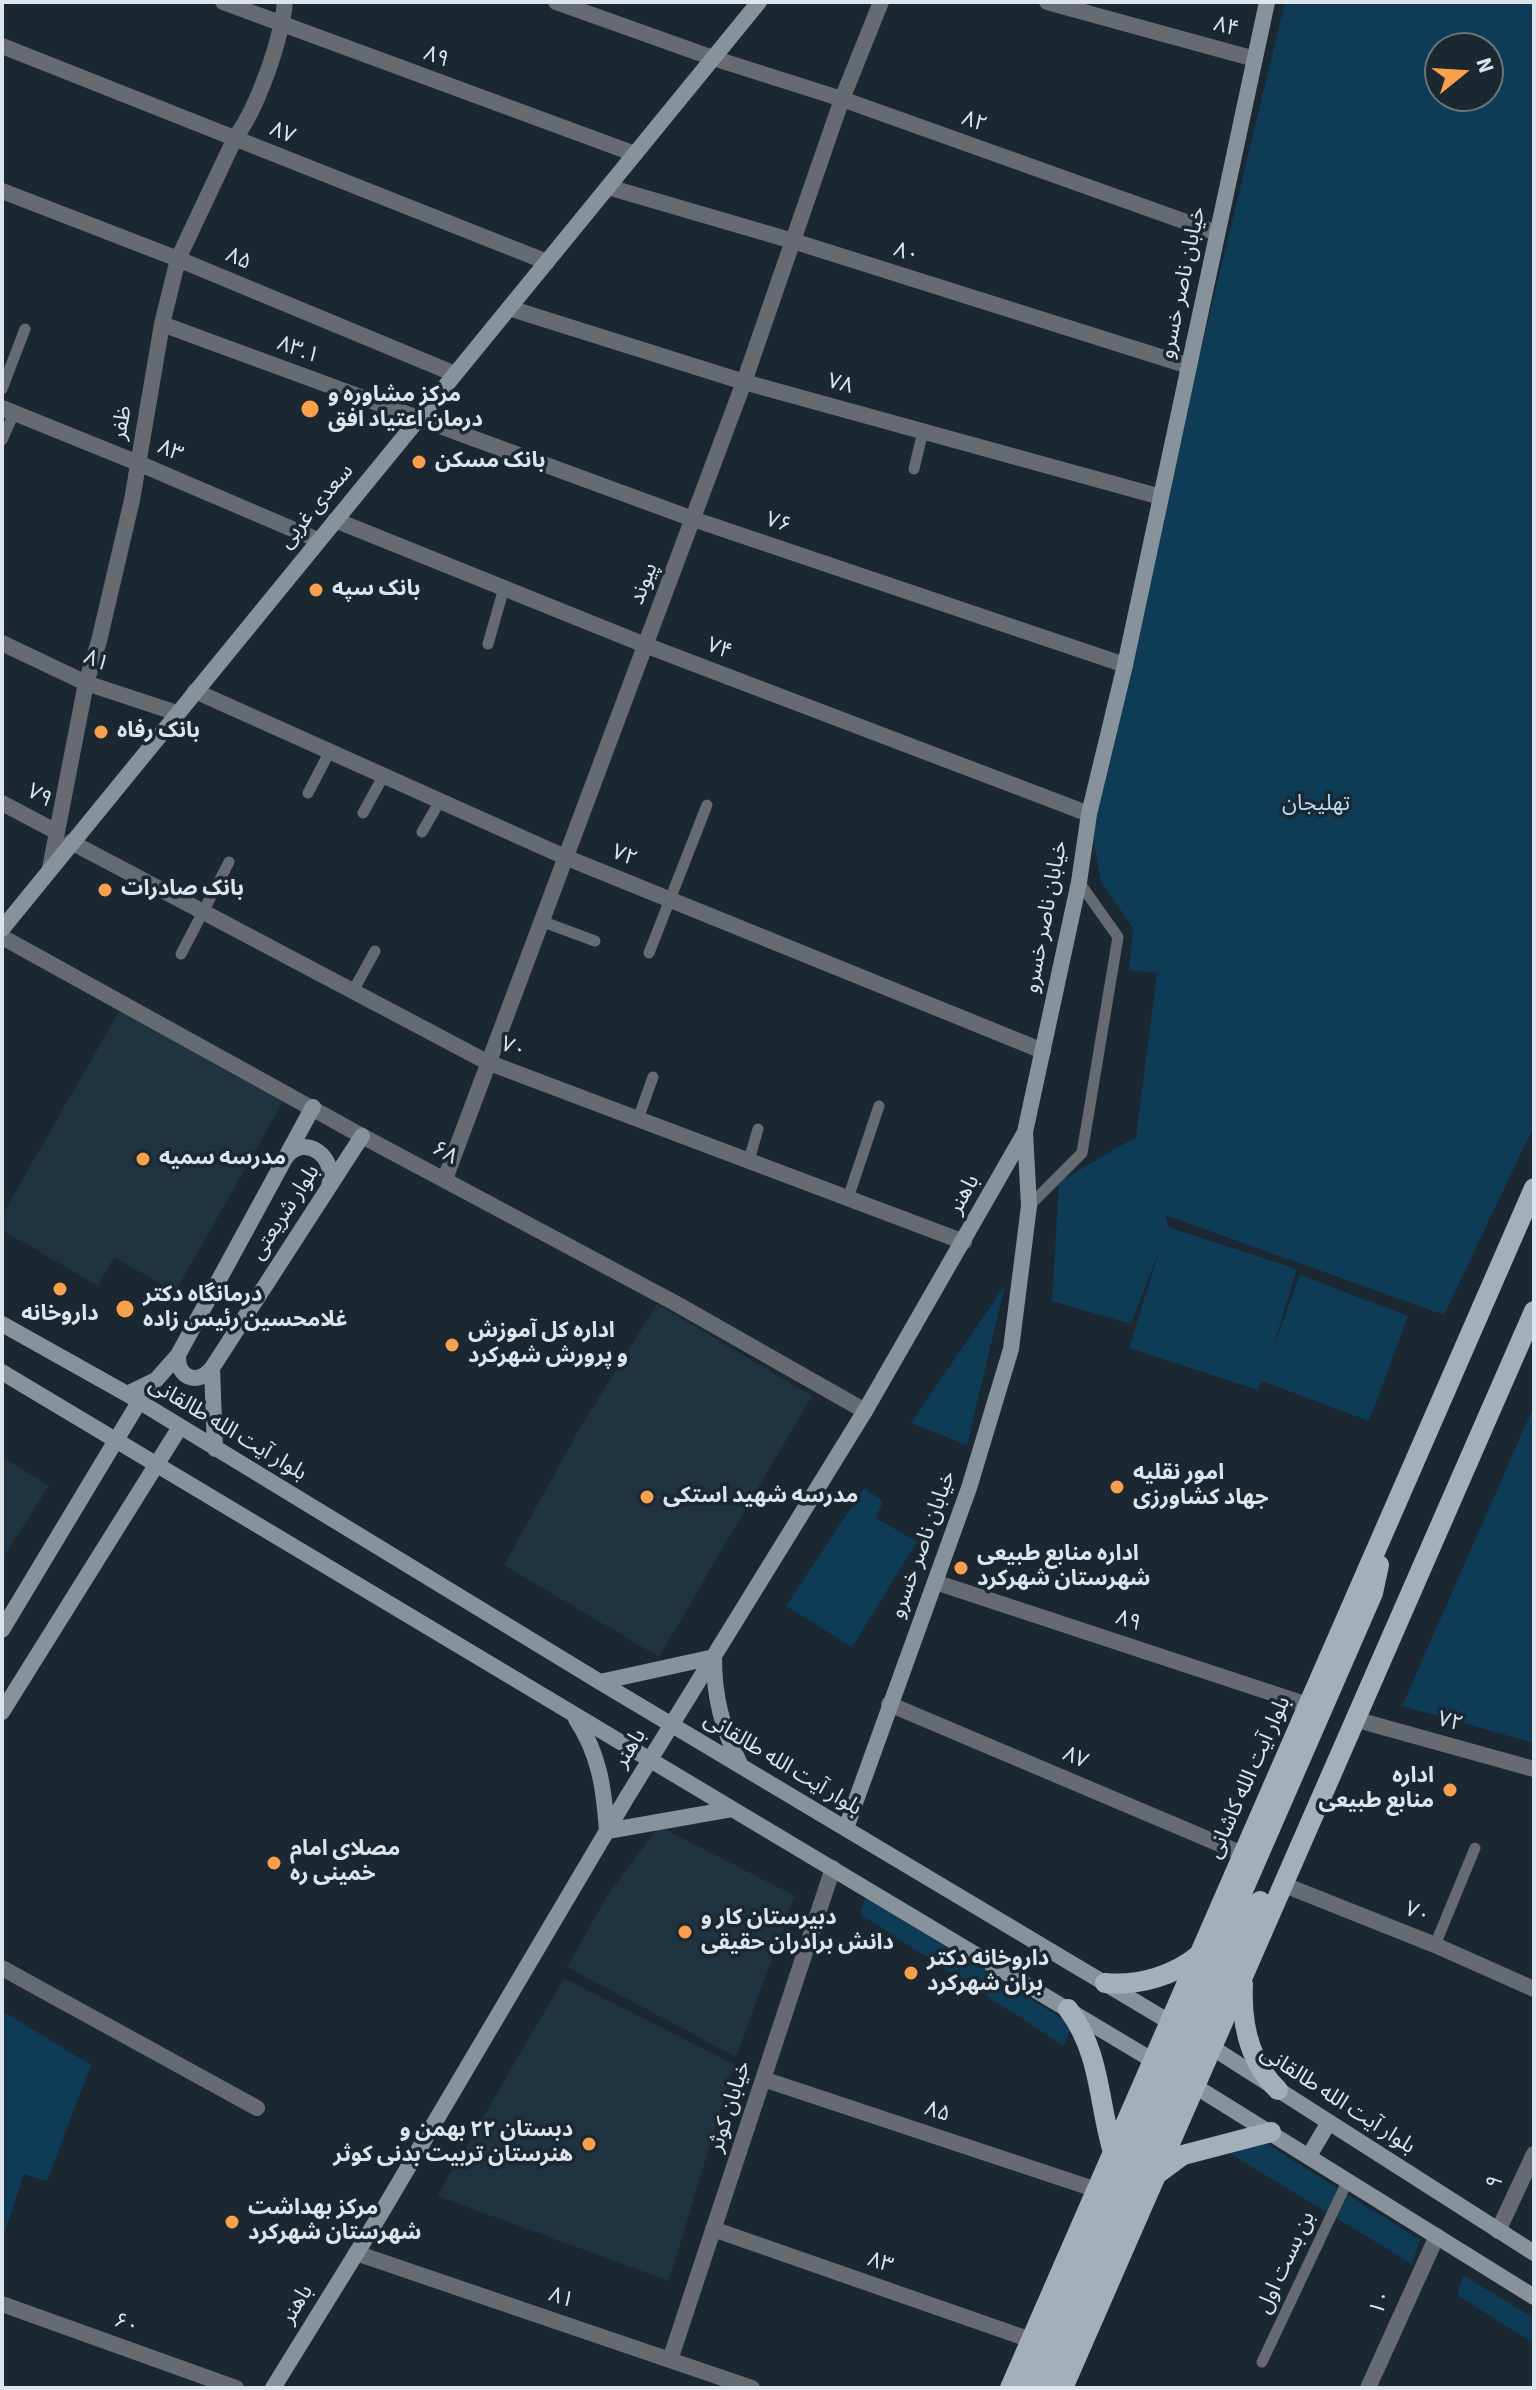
<!DOCTYPE html>
<html>
<head>
<meta charset="utf-8">
<style>
	body { margin:0 }
	#map { position:relative; width:1536px; height:2390px; overflow:hidden; background:#1b2731; font-family:"Source Sans 3",sans-serif }
	canvas { display:block }
	.frame { position:absolute; inset:0; border:4px solid #dde5eb; pointer-events:none }
	.north { position:absolute; left:1424px; top:32px; width:80px; height:80px; box-sizing:border-box; background:#1b2731; border:2px solid #69737b; border-radius:50%; rotate:72deg; font-size:22px; font-weight:700; line-height:32px; text-align:center; color:#dde5eb }
	.north::after { content:''; display:block; margin:auto; width:28px; height:36px; background:#f9a04d; clip-path:polygon(50% 0,100% 100%,50% 72%,0 100%) }
</style>
</head>
<body>
<div id="map">
<canvas width="1536" height="2390"></canvas>
<div class="frame"></div>
<div class="north">N</div>
</div>
<script>
const c = document.querySelector('canvas').getContext('2d');
c.lineJoin = 'round';
function paint(path, color) { c.fillStyle = color; c.fill(path, 'evenodd'); }
function trace(path, color, width, dash) { c.strokeStyle = color; c.lineWidth = width; c.lineCap = dash ? 'butt' : 'round'; c.setLineDash(dash || []); c.stroke(path); }
function write(font, color, halo, rows, align = 'center') {
  c.font = font + ' "Source Sans 3","Noto Sans Arabic",sans-serif'; c.lineWidth = 7; c.setLineDash([]); c.textBaseline = 'middle'; c.strokeStyle = halo; c.fillStyle = color; for (const [text, x, y, turn = 0] of rows) {
    c.save(); c.translate(x, y); c.rotate((+turn || 0) * Math.PI / 180); c.textAlign = isNaN(turn) ? turn : align; if (halo) c.strokeText(text, 0, 0); c.fillText(text, 0, 0); c.restore();
  }
}
paint(new Path2D(`
	M121 1008 283 1102 175 1292 114 1257 98 1286 2 1230V1215Z
	M657 1304 812 1396 659 1657 504 1565 580 1428Z
	M2 1456 49 1486 2 1559Z
	M659 1826 795 1896 736 2057 567 1967 607 1896Z
	M564 1978 734 2064 669 2281 437 2196Z`), '#203340');
paint(new Path2D(`
	M1285 2H1534V1126L1444 1315 1165 1215 1168 1227 1297 1269 1271 1353 1300 1275 1408 1316 1369 1421 1262 1381 1258 1390 1129 1348 1160 1248 1131 1324 1052 1301 1059 1182 1136 1137 1157 973 1129 970 1133 928 1101 882 1089 814ZM1440 48H1488V96H1440Z
	M1005 1285 967 1445 911 1423Z
	M1534 1406V1743L1402 1706Z
	M864 1488 883 1501 876 1518 917 1542 852 1647 786 1606Z
	M866 1895 1072 2025 1064 2046 860 1914Z
	M2 2011 91 2065 47 2181 24 2174 2 2241Z
	M1264 2142 1420 2240 1412 2264 1229 2153Z
	M1463 2275 1534 2318V2335L1531 2342 1457 2295Z`), '#0e3b56');
trace(new Path2D(`
	M2 389 25 329
	M2 440 14 413
	M914 469 923 431
	M488 644 504 588
	M308 793 330 751
	M363 813 384 775
	M422 832 440 801
	M541 921 595 941
	M649 953 707 805
	M181 954 229 862
	M353 991 375 951
	M638 1119 653 1077
	M749 1160 758 1129
	M848 1198 879 1106
	M1029 1206 1082 1153 1118 937 1079 882
	M1435 1945 1475 1848
	M1262 2362 1348 2180`), '#656b70', 11);
trace(new Path2D(`
	M223 2 635 154
	M556 2 713 58 842 99 1217 233
	M1047 2 1255 59
	M2 46 547 262
	M608 187 793 241 1189 366
	M2 191 178 259 455 374
	M509 308 744 382 1161 497
	M162 324 693 519 1125 665
	M2 408 138 463 318 540
	M335 520 645 645 1089 814
	M2 643 86 683 177 713
	M195 691 565 857 1043 1051
	M2 803 55 831
	M71 842 487 1062 964 1242
	M50 868 86 683 99 641 132 500 162 324 178 259 235 138C258 107 281 41 285 2
	M2 937 362 1136 675 1303 865 1411
	M445 1179 744 382 842 99 881 2
	M935 1582 1308 1705
	M889 1704 1243 1854
	M1354 1719 1534 1769
	M1282 1884 1435 1945 1534 1989
	M2 1968 257 2108
	M763 2079 1097 2190
	M713 2229 1031 2340
	M1498 2231 1534 2154
	M356 2253 752 2388
	M2 2304 236 2388
	M670 2360 833 1868
	M1368 2388 1437 2236`), '#656b70', 16);
trace(new Path2D(`
	M2 929 759 2
	M286 1157C305 1132 338 1158 329 1186
	M2 1324 127 1394 600 1682 1178 2027
	M178 1355C177 1378 198 1386 212 1368
	M2 1372 1162 2066
	M127 1394 156 1380 178 1355 313 1107
	M215 1449 212 1368 362 1136
	M2 1630 139 1402
	M714 1657C714 1697 722 1728 740 1764
	M600 1682 714 1657
	M2 1712 180 1427
	M576 1719C600 1755 604 1790 607 1831
	M846 1828 969 1488 1011 1349 1029 1206 1025 1132 1079 882 1089 814 1125 665 1267 2
	M607 1831 732 1809
	M1205 2043 1534 2253
	M1185 2080 1534 2297
	M1309 2156 1329 2122
	M273 2388 380 2215 627 1797 865 1411 1024 1134`), '#88929a', 16);
trace(new Path2D(`
	M1105 1983C1139 1986 1174 1976 1200 1954
	M1243 1984C1241 2024 1249 2062 1278 2090
	M1068 2009C1101 2053 1098 2102 1113 2152
	M1156 2175 1183 2155 1271 2132
	M1010 2388 1534 1188
	M1026 2388 1373 1593 1379 1565
	M1046 2388 1260 1901
	M1063 2388 1534 1311`), '#a3b0ba', 20);
for (const [x, y, r, color] of [
	[310,409,10,"#f9a04d"],
	[419,462,8,"#f9a04d"],
	[316,590,8,"#f9a04d"],
	[101,732,8,"#f9a04d"],
	[105,890,8,"#f9a04d"],
	[143,1159,8,"#f9a04d"],
	[60,1289,8,"#f9a04d"],
	[125,1309,10,"#f9a04d"],
	[452,1345,8,"#f9a04d"],
	[1117,1487,8,"#f9a04d"],
	[647,1497,8,"#f9a04d"],
	[961,1568,8,"#f9a04d"],
	[1450,1790,8,"#f9a04d"],
	[274,1863,8,"#f9a04d"],
	[685,1932,8,"#f9a04d"],
	[911,1973,8,"#f9a04d"],
	[589,2144,8,"#f9a04d"],
	[232,2222,8,"#f9a04d"]
]) { const dot = new Path2D(); dot.arc(x, y, r, 0, 2 * Math.PI); c.fillStyle = color; c.fill(dot); trace(dot, '#1b2731', 3); }
write('22px', '#dde5eb', '#1b2731', [
	["۸۴",1226,28,15],
	["۸۹",436,58,20],
	["۸۲",974,123,20],
	["۸۷",282,134,22],
	["۸۰",906,254,18],
	["۸۵",238,260,23],
	["خیابان ناصر خسرو",1184,283,-78],
	["۸۳.۱",298,351,20],
	["۷۸",840,385,15],
	["ظفر",123,423,-80],
	["۸۳",170,452,23],
	["سعدی غربی",317,507,-50],
	["۷۶",778,524,19],
	["پیوند",645,584,-69],
	["۷۴",719,650,21],
	["۸۱",96,662,22],
	["۷۹",39,797,28],
	["۷۲",624,857,22],
	["خیابان ناصر خسرو",1047,917,-79],
	["۷۰",513,1049,21],
	["۶۸",444,1154,28],
	["باهنر",965,1195,-61],
	["بلوار شریعتی",286,1213,-57],
	["بلوار آیت الله طالقانی",227,1430,31],
	["خیابان ناصر خسرو",924,1545,-70],
	["۸۹",1128,1622,18],
	["۷۲",1450,1723,15],
	["باهنر",631,1749,-58],
	["۸۷",1075,1759,23],
	["بلوار آیت الله طالقانی",782,1765,31],
	["بلوار آیت الله کاشانی",1250,1778,-66],
	["۷۰",1417,1914,22],
	["بلوار آیت الله طالقانی",1337,2101,33],
	["خیابان کوثر",731,2107,-72],
	["۸۵",937,2113,18],
	["۹",1496,2183,-65],
	["بن بست اول",1287,2263,-65],
	["۸۳",880,2264,19],
	["۸۱",561,2299,19],
	["۱۰",1382,2303,-66],
	["باهنر",298,2305,-58],
	["۶۰",126,2325,20]
]);
write('bold 22px', '#dde5eb', '#1b2731', [
	["مرکز مشاوره و",328,396],
	["درمان اعتیاد افق",328,421],
	["بانک مسکن",435,462],
	["بانک سپه",332,590],
	["بانک رفاه",117,732],
	["بانک صادرات",121,890],
	["مدرسه سمیه",159,1159],
	["درمانگاه دکتر",143,1296],
	["غلامحسین رئیس زاده",143,1321],
	["داروخانه",60,1315,"center"],
	["اداره کل آموزش",468,1332],
	["و پرورش شهرکرد",468,1357],
	["امور نقلیه",1133,1474],
	["جهاد کشاورزی",1133,1499],
	["مدرسه شهید استکی",663,1497],
	["اداره منابع طبیعی",977,1555],
	["شهرستان شهرکرد",977,1580],
	["اداره",1434,1777,"right"],
	["منابع طبیعی",1434,1802,"right"],
	["مصلای امام",290,1850],
	["خمینی ره",290,1875],
	["دبیرستان کار و",701,1919],
	["دانش برادران حقیقی",701,1944],
	["داروخانه دکتر",927,1960],
	["بران شهرکرد",927,1985],
	["دبستان ۲۲ بهمن و",573,2131,"right"],
	["هنرستان تربیت بدنی کوثر",573,2156,"right"],
	["مرکز بهداشت",248,2209],
	["شهرستان شهرکرد",248,2234]
], 'left');
write('22px', '#b6ddfa', '#1b2731', [
	["تهلیجان",1316,805]
]);
</script>
</body>
</html>
